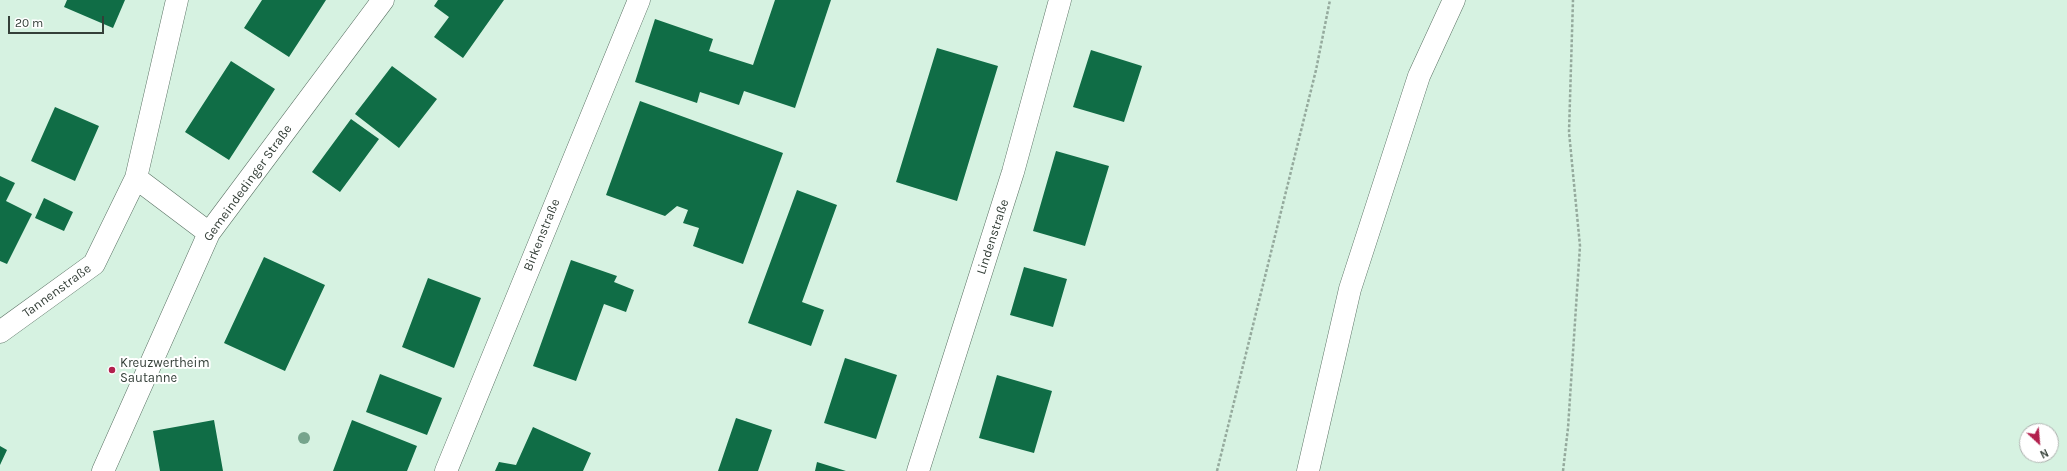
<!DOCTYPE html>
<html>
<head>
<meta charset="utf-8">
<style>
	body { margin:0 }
	#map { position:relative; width:2067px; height:471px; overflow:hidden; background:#d6f2e1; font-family:Karla,sans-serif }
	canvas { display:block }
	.north { position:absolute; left:2019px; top:423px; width:40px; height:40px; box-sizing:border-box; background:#fff; border:1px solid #aeb2af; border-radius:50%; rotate:154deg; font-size:11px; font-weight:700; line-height:16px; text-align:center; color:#343f38 }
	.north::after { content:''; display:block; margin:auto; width:14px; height:18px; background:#b2204d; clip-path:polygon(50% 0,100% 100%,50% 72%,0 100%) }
	.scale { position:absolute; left:8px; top:16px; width:96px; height:18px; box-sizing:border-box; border:2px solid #343f38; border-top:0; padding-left:5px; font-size:12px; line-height:14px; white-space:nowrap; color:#343f38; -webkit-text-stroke:3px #fff; paint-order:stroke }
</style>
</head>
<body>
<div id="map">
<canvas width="2067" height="471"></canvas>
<div class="north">N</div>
<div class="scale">20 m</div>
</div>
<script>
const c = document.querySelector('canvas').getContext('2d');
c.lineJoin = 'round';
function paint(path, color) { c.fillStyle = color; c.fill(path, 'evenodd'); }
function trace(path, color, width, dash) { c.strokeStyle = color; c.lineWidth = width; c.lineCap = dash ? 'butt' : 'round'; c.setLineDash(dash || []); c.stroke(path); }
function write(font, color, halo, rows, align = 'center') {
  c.font = font + ' Karla,sans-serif'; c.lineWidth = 4; c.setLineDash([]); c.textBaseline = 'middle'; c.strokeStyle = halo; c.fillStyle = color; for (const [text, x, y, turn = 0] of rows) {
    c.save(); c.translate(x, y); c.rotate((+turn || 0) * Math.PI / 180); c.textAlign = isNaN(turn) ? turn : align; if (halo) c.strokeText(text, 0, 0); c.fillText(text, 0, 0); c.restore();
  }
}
paint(new Path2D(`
	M67 0H125L113 28 64 7Z
	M262 0H326L289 57 244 28Z
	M438 0H504L463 58 434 37 449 17 434 6Z
	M775 0H831L795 108 744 91 739 105 700 92 697 103 635 82 655 19 713 39 709 51 753 65Z
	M937 48 998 66 957 201 896 182Z
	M1091 50 1142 66 1124 122 1073 107Z
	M231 61 275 89 229 160 185 132Z
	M392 66 437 99 399 148 355 114Z
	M640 101 783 153 743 264 693 246 699 228 683 223 688 210 677 206 665 216 606 195Z
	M55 107 99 126 75 181 31 161Z
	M351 119 379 139 340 192 312 172Z
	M1056 151 1109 166 1085 246 1033 231Z
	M0 176 15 183 6 201 32 214 7 264 0 261Z
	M797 190 837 205 802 302 824 310 811 346 748 323Z
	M44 198 73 212 64 231 35 218Z
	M264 257 325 285 285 371 224 343Z
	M571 260 617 276 614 282 634 290 626 312 604 304 576 381 533 366Z
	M1024 267 1067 279 1053 327 1010 315Z
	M428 278 481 298 454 368 402 347Z
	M845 358 897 375 876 439 824 423Z
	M380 374 442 398 427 435 366 412Z
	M997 375 1052 391 1034 453 979 438Z
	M736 418 772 430 758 471H718Z
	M214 420 223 471H160L153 431Z
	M352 420 417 446 407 471H333Z
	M533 427 591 453 583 471H495L499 462 516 465Z
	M0 446 7 450 0 465Z
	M817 462 846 471H815Z`), '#106d46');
const street = new Path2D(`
	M136 178 209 233
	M0 332 94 264 136 178 177 0
	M103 471 209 233 383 0
	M446 471 639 0
	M918 471 1013 172 1060 0`);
const secondary = new Path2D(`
	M1308 471 1350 289 1419 76 1454 0`);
trace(street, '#5a7264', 23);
trace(secondary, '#5a7264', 23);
trace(new Path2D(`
	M1217 471 1316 70 1330 0
	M1563 471 1568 428 1580 246 1569 132 1573 0`), '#95aa9d', 2.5, [3, 2]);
trace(street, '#fff', 22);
trace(secondary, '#fff', 22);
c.fillStyle = '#76a48c';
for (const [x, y] of [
	[304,438]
]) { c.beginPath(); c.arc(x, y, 6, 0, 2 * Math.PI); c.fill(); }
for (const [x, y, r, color] of [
	[112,370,4,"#b2204d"]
]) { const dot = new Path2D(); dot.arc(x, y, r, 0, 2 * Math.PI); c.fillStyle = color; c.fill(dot); trace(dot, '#fff', 1.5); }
write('13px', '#343f38', '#fff', [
	["Gemeindedinger Straße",248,183,-54],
	["Birkenstraße",542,235,-68],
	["Lindenstraße",993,237,-72],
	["Tannenstraße",57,291,-36]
]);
write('13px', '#343f38', '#fff', [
	["Kreuzwertheim",120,363],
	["Sautanne",120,378]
], 'left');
</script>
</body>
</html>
